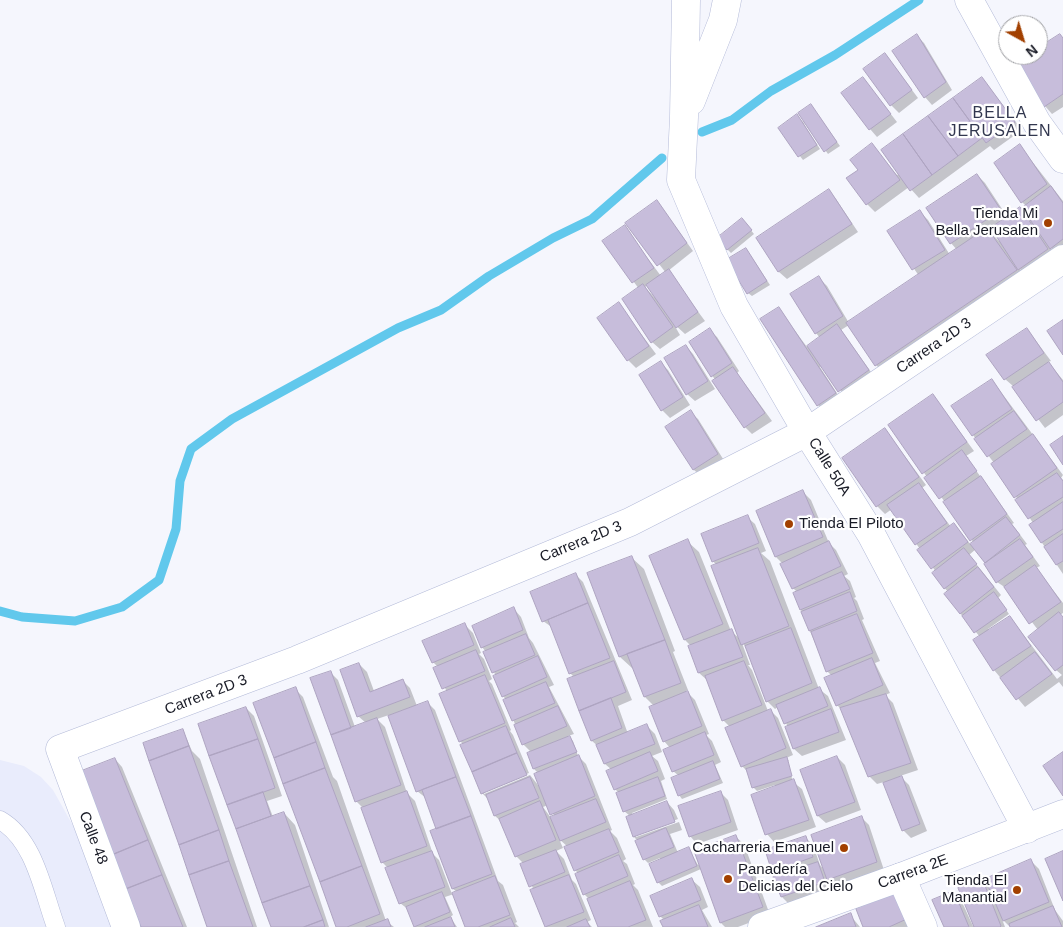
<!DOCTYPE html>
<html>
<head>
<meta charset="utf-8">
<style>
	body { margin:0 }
	#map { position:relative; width:1063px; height:927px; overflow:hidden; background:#f5f6fd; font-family:Helvetica,sans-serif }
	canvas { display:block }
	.north { position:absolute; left:998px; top:15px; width:50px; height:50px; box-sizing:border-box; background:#fff; border:1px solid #a3a4a8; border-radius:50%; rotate:141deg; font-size:14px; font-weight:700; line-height:20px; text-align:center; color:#191b26 }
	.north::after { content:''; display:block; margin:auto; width:18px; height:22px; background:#a24000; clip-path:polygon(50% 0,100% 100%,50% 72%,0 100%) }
</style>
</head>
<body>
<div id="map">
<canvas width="1063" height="927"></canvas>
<div class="north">N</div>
</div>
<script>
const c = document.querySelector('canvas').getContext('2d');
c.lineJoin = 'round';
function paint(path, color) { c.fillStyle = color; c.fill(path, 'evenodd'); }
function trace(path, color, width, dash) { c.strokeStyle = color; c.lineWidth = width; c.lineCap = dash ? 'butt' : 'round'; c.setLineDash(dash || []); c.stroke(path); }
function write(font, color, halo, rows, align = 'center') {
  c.font = font + ' Helvetica,sans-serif'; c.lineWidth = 4.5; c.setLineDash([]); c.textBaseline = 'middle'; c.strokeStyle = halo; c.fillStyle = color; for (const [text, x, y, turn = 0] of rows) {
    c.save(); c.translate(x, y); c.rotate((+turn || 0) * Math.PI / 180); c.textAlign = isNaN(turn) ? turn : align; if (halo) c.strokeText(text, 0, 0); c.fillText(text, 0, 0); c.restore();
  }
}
paint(new Path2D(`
	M0 760 24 766 41 777 53 790 76 831 112 927H0Z`), '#e9ecfc');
paint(new Path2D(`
	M917 36 924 43 952 90 932 105 925 97Z
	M1063 39V107L1052 114 1045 106 1030 55H1038V50Z
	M885 54 918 98 899 113 891 105Z
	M863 78 897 122 877 137 870 129Z
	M982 78 1022 130 994 150 990 146 919 198 909 187 875 212 867 204 859 170 872 145 897 175 899 174 883 151Z
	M811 105 840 146 828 154 805 122 804 124 820 149 803 160 779 129 797 116 804 123Z
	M1020 146 1063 201V252L1058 255 1051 248 1055 257 1027 276 1020 269 1027 282 888 377 876 365 849 325 841 330 876 379 847 399 822 365 820 367 842 401 826 413 818 405 778 308 807 347 820 338 816 333 819 278 827 286 849 323 919 276 889 232 920 212 928 220 950 255 957 250 951 243 977 175 985 183 1008 218 1020 209 1031 220 1026 206 1022 202ZM992 228 1000 242 988 230Z
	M829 191 836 199 858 232 787 279 779 272 757 238Z
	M657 201 693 251 668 271 705 321 685 334 673 323 680 335 660 349 652 342 639 289 604 241 624 227 661 276 666 273 627 223ZM648 285 655 298 645 287Z
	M745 223 754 234 731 253 727 249Z
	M749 253 770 285 752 296 748 293Z
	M619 304 656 354 636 368 628 360Z
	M1027 329 1051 361 1048 362 1063 380V415L1045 428 1013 386 1005 379Z
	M709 330 717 337 739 371 737 373 772 421 752 434 745 427 691 342Z
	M686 346 693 354 715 389 695 401 687 394Z
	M661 363 668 370 690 405 670 418 662 410 641 375Z
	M992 380 1063 475 1061 478 1063 480V574L1030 525 1033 523 994 463 973 435Z
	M933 395 974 451 966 456 969 458H967L1014 523 1012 524 1027 544 1025 545 1040 566 1036 568 1063 603V613L1060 615 1063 618V687L1059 682 1025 707 994 670 980 637 945 595 948 592 933 574 936 572 892 509 885 514 877 506 885 429 926 485 922 488 951 527 954 524 971 545 974 543 890 425ZM976 549 997 582 1006 588 1038 630 1056 670 1062 675 1057 679 1010 617 990 631 988 629 1009 614 998 598 1001 595 969 555Z
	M690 412 698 419 725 462 702 477 694 470 667 427Z
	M803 492 811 500 829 543 836 550 848 574 844 576 850 581 856 597 854 598 857 601 864 619 862 620 880 661 875 663 890 693 885 695 893 703 918 770 900 776 909 785 927 831 911 838 903 830 884 782 877 784 869 776 842 710 837 705 832 676 827 671 801 610 797 592 793 588 783 564 776 557 757 511Z
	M747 517 755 524 766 551 761 553 770 561 819 689 828 696 846 740 802 756 794 749 786 728 788 727 778 707 775 709 767 701 747 648 742 643 750 665H748L752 670 768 711 770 710 778 718 793 755 786 758 789 761H787L793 782 802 789 816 827 774 842 767 834 775 785 757 791 753 787 748 772 742 766 730 727 723 720 707 680 699 673 690 646H691L685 640 687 541 699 552 731 631 740 639 717 566 713 561Z
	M632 558 644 569 675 651 673 652 688 690 686 691 695 700 709 734 706 735 712 741 721 762 715 765 723 783 682 799 679 795V776L673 771 670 748 664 741 654 706 645 697 634 667 632 668 620 657 589 574Z
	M576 575 583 582 632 700 618 706 628 734 647 726 655 734 662 752 652 756 658 761 665 779 661 781 667 799 632 813 633 815 667 802 674 810 678 819 636 835V837L679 822 682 830 670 834 678 853 688 848 698 865 736 837 744 844 770 915 738 927H725L721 923 701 869 662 886 658 882 660 858 648 863 644 859 638 841 634 837 630 816 624 811 619 793 615 789 612 770 605 764 599 747 592 741 574 677 571 674 553 628 543 621 532 593Z
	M514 609 521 617 529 638 533 643 554 685 549 687 574 734 568 736 573 741 578 756 586 764 612 830 610 831 617 838 626 859 623 861 627 864 635 884 633 885 638 890 653 927H600L589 899 585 895 576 875 579 874 575 870 568 847 559 839 563 848 556 851 564 859 572 880 576 884 591 920 587 922 592 927H547L524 864 516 856 502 822 495 816 489 800 482 793 464 745 460 741 447 692 435 668 438 667 433 662 465 625 473 633 481 653 479 654 484 659 492 679 489 681 492 684 511 730 510 731 513 735 529 773 484 791V794L530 775 542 790 538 773 534 769 528 754 532 753 523 744 486 652 482 647ZM548 805 555 817 551 818 543 807Z
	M359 664 367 672 374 691 403 681 410 688 417 706 428 703 435 710 498 881 503 885 517 922 515 923 519 927H466L454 894 445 897 453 915 450 917 457 927H416L409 910 400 903 388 868 382 862 363 808 356 801 330 672 338 680 355 727 366 723 358 716ZM389 715 417 791 426 798 438 829 431 831 453 889 457 892 452 894 439 860 433 854 415 801 407 793 385 727 377 719Z
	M295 689 303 697 333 777 337 781 386 921 394 927H337Z
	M246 708 254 716 282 796 267 801 273 817 284 813 295 825 329 927H272L200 725Z
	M183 730 192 751 200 759 257 927H209Z
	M837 757 845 765 861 810 826 823 818 816Z
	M115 759 122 767 187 927H143Z
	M720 792 728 800 738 830 697 844 690 836Z
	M861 817 869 825 884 870 836 887 828 879 832 890 789 904 782 897 775 878 779 877 773 871 806 838 813 845 820 865 825 871Z
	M1031 861 1039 869 1055 910 1063 921V927H1010L1002 919 1005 927H945L954 892 961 900 973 926H975L981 879 990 888Z
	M692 880 700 887 708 907 702 910 712 927H664V920L660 916Z
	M898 893 914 927H865Z
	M850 915 860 927H819Z`), '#0003');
trace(new Path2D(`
	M702 132 732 120 771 91 835 55 919 0
	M0 611 22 617 75 621 122 607 159 580 176 529 180 481 191 449 232 419 398 328 441 310 489 276 553 238 592 219 662 158`), '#61c8ec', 9);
const building = new Path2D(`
	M917 34 946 82 924 98 892 51Z
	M1060 34 1063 38V94L1044 107 1016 63 1028 55H1038V48Z
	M885 53 912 90 890 106 863 69Z
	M863 77 891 114 869 130 841 93Z
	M982 77 1015 122 986 143 953 98Z
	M953 98 982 138 958 156 928 116Z
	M811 104 837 142 824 152 798 113Z
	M797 114 817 145 798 157 778 128Z
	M928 116 958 156 932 175 903 134Z
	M903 134 932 175 910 191 881 150Z
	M872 143 900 180 866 205 846 178 858 170 850 160Z
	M1020 144 1047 184 1021 203 994 163Z
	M977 174 1001 210 950 244 926 208Z
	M1051 186 1063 203V239L1050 249 1022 208Z
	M829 189 852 224 778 272 756 238Z
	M657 200 687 243 657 266 625 223Z
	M1020 207 1048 249 1018 270 991 228Z
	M920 210 945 250 912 270 887 231Z
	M742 218 752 230 727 250 717 238Z
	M625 225 654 268 632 283 602 241Z
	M987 228 1017 270 875 366 846 323Z
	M746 248 767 281 747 294 726 260Z
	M669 269 698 312 676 328 646 285Z
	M819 276 843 316 815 334 790 294Z
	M643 284 673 327 651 343 622 299Z
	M619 302 649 346 627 361 597 318Z
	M779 307 836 393 817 406 760 319Z
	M1063 320V355L1047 331Z
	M837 324 869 370 838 392 807 346Z
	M710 328 732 363 711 377 689 342Z
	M1027 328 1044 353 1004 380 986 355Z
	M686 345 708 381 686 395 664 358Z
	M661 361 683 397 661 411 639 375Z
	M1049 362 1063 382V402L1036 421 1012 387Z
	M733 367 765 413 744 428 712 381Z
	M992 379 1012 409 972 436 951 406Z
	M933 394 967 442 922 474 888 425Z
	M691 410 718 454 693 470 665 427Z
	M1014 411 1027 429 987 457 974 439Z
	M885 428 919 477 876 507 842 458Z
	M1033 434 1057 468 1014 498 991 464Z
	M1063 436V465L1050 445Z
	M962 450 977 471 939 499 924 478Z
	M1057 473 1063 481V497L1028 519 1015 500Z
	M981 476 1007 514 970 541 943 502Z
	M919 483 947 523 915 545 887 505Z
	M803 490 823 537 775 557 756 511Z
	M1063 502V529L1041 543 1029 525Z
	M748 515 759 543 712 562 701 534Z
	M1006 517 1020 535 985 563 970 544Z
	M954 523 968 542 931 569 917 550Z
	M1063 534V561L1056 565 1044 547Z
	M688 539 723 624 684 640 649 556Z
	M1020 539 1033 557 996 583 984 564Z
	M829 541 841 566 792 589 780 564Z
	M758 548 789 626 741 645 711 566Z
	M964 548 977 564 944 589 932 573Z
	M632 556 665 640 619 657 587 573Z
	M1035 565 1061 602 1029 624 1004 587Z
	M978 567 994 587 960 614 944 594Z
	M842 572 850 589 800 610 793 593Z
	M576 573 588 603 542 622 530 592Z
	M850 592 857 611 809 631 801 612Z
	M994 592 1007 610 974 633 962 616Z
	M588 603 610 658 569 674 548 620Z
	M514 607 523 630 481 648 472 626Z
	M1059 612 1063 617V665L1055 671 1028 637Z
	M857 614 873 653 826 672 811 632Z
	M1010 616 1031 646 993 671 973 640Z
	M465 623 474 645 432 663 422 641Z
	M791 628 812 683 766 702 745 646Z
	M732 629 743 657 698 673 688 646Z
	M526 634 535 655 492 673 483 652Z
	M665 640 681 683 644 697 627 654Z
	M476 650 485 671 442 689 433 668Z
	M1035 652 1052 674 1016 700 1000 678Z
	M538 656 547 677 502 697 493 676Z
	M872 658 883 685 836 706 824 678Z
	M614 661 626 692 579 711 567 679Z
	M744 661 762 705 722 721 705 676Z
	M359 663 370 692 403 679 410 697 357 717 340 670Z
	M331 671 351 728 331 735 310 678Z
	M485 675 505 723 459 742 439 694Z
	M546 682 555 703 512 721 503 700Z
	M296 687 316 742 274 758 253 703Z
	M820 687 828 706 784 724 776 705Z
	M688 691 702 726 663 742 649 707Z
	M886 694 911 763 868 777 840 708Z
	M611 698 622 728 591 741 579 711Z
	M428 701 456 777 416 792 388 716Z
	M558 706 567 726 522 745 514 725Z
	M246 707 258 739 209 756 198 724Z
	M771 709 786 748 741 767 725 728Z
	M831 709 839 732 793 749 785 727Z
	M377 718 401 785 355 802 331 735Z
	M647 724 655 744 604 764 596 745Z
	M506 726 517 753 472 772 460 745Z
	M183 729 189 746 149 761 143 743Z
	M705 732 714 755 672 772 663 750Z
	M570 736 577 752 533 769 527 753Z
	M258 739 275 788 227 805 209 756Z
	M316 742 325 768 283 784 274 758Z
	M189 746 219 830 179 845 149 761Z
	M650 752 658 771 614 790 606 771Z
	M1063 752V796L1043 766Z
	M517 753 527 775 481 794 472 772Z
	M579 755 595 796 550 815 534 774Z
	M837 756 855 802 817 816 800 770Z
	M787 757 792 776 752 788 746 769Z
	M115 758 148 840 112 855 79 772Z
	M713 761 720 779 678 796 671 778Z
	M325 768 362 866 320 882 283 784Z
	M902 776 920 824 902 831 883 783Z
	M456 777 471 816 436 829 422 790Z
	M530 777 539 798 494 816 486 795Z
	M658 777 665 796 623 812 616 793Z
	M794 779 809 820 765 835 751 795Z
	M407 791 427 846 381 863 361 808Z
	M721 791 731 822 689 837 678 806Z
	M263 792 271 816 236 829 227 805Z
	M596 799 606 822 560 841 550 817Z
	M540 801 556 840 515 857 499 819Z
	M667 801 675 822 633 837 626 817Z
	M284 812 310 886 262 903 236 829Z
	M471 816 492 874 452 889 430 831Z
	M862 816 877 862 827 880 811 835Z
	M666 828 674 847 643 860 635 841Z
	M609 829 619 852 574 871 564 847Z
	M219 830 229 861 189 875 179 845Z
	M736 835 763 907 720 923 694 851Z
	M806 836 813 857 772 872 765 850Z
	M148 840 162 875 126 889 112 855Z
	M689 847 697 866 657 883 649 864Z
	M556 850 565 872 529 887 520 864Z
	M432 851 445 887 399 904 385 868Z
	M1063 851V901L1045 859Z
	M619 855 628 876 583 895 575 874Z
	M1031 859 1049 902 1003 921 985 879Z
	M229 861 253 927H207L189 875Z
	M818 862 825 882 781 897 773 877Z
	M362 866 380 914 347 927H336L320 882Z
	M162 875 183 927H141L126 889Z
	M569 875 584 912 545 927 530 890Z
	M495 876 510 915 478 927H465L452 893Z
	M692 878 701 900 659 917 650 896Z
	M982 878 1001 926 1000 927H974L958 888Z
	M630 881 646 920 628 927H598L587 899Z
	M310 886 323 920 304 927H271L262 903Z
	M898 891 909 918 889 927H863L856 909Z
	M954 891 969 927H944L932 900Z
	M442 892 450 912 414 927 406 907Z
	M699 905 708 927H663L660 921Z
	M1053 906 1062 927H1010L1009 924Z
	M851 913 856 927H816Z
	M451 917 455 927H425Z
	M511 918 515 927H490Z
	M388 919 391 927H366Z
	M586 919 590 927H567Z
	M323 920 325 927H304Z`);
paint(building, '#c7bddb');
trace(building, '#aea4c1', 1);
const service = new Path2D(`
	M0 820C35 840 43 892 56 927`);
const minor = new Path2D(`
	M686 0 684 117 681 180 734 306 807 432 871 534 1027 829
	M969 0 1037 123 1063 159
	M691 101 723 20 727 0
	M901 877 923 927
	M126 927 60 749 297 660 630 522 807 432 1063 259`);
const tertiary = new Path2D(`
	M762 927 901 877 1063 814`);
trace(service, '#b3bad8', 19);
trace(minor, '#b3bad8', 29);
trace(tertiary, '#b3bad8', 29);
trace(service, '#fff', 18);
trace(minor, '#fff', 28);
trace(tertiary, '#fff', 28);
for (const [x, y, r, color] of [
	[1048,223,5,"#a24000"],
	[789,524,5,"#a24000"],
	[844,848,5,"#a24000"],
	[728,879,5,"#a24000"],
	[1017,890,5,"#a24000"]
]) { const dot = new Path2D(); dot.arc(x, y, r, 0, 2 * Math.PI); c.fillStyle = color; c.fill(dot); trace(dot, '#fff', 2); }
write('15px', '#191b26', '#fff', [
	["Tienda Mi",1038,214],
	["Bella Jerusalen",1038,231],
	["Tienda El Piloto",799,524,"left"],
	["Cacharreria Emanuel",834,848],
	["Panadería",738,870,"left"],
	["Delicias del Cielo",738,887,"left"],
	["Tienda El",1007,881],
	["Manantial",1007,898]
], 'right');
write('15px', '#191b26', '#fff', [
	["Carrera 2D 3",934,346,-34],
	["Calle 50A",829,467,58],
	["Carrera 2D 3",581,542,-22],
	["Carrera 2D 3",206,695,-21],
	["Calle 48",93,838,69],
	["Carrera 2E",913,872,-20]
]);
c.letterSpacing = '1px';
write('16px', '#32374f', '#fff', [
	["BELLA",1000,114],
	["JERUSALEN",1000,132]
]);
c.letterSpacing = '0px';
</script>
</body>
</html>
